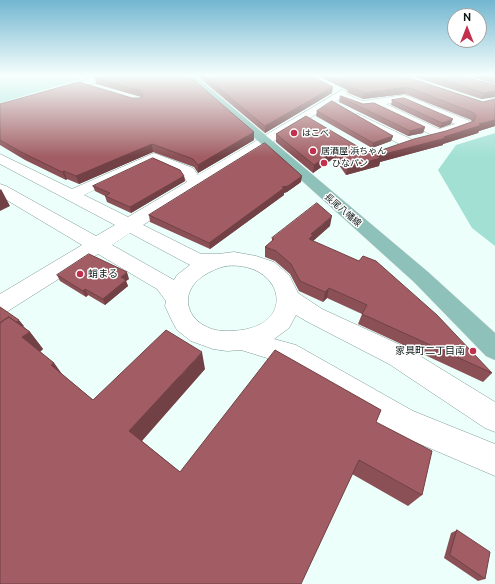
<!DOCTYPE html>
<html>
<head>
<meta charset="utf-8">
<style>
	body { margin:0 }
	#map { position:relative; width:495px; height:584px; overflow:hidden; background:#ecfffb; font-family:Ubuntu,sans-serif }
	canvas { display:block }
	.north { position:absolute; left:447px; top:8px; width:40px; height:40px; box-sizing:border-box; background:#fff; border:1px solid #9ea2a1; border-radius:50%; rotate:0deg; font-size:11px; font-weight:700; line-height:16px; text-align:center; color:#0c1715 }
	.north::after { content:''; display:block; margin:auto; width:14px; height:18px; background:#c1304d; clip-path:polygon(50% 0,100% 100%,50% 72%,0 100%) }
</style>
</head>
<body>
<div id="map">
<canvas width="495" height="584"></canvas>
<div class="north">N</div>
</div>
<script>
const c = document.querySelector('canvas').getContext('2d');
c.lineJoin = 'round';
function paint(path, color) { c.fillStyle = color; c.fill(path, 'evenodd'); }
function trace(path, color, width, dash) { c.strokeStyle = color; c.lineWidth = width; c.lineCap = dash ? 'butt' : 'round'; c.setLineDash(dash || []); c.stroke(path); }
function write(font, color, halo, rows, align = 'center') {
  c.font = font + ' Ubuntu,"Noto Sans JP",sans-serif'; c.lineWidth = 3; c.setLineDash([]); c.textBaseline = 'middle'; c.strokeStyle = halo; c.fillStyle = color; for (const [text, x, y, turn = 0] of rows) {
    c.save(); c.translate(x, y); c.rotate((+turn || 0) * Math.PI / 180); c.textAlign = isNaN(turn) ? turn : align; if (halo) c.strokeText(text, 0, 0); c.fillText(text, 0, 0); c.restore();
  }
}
paint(new Path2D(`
	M0 75H66L81 79 0 103Z
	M495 133V246L472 228 438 170 456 145Z`), '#a2e0d4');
const minor = new Path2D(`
	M103 75H116L115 77 0 111V105Z
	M394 75H411L410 77 424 82 426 84 424 86H418L395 78Z
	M342 90 346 91V94L363 101 404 95 408 96 470 121 472 124 470 127 438 138 373 106 362 107 341 98 143 225 201 254H218L234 252 256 256 274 262 289 275 298 293 322 309 407 348 495 402V432L485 428 389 364 306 321 296 315 289 328 274 339 296 345 413 411 495 444V476L392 432 280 362 241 350 227 351 213 349 191 341 177 330 172 321 165 306 166 301 157 289 98 254 8 311 0 313V294L82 245 0 196V184L6 186 96 236 115 225 0 164V154L72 189 154 153 193 168 198 175ZM403 101 455 124 439 129 386 104ZM154 162 182 174 187 182 128 217 84 195ZM130 233 190 265 177 275 174 280 112 245ZM226 266C280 260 299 321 242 330 233 331 221 332 212 329 185 320 179 292 203 276 211 271 217 268 226 266Z
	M358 114 411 139 412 142 411 145H401L354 119 352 117 354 115Z`);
const major = new Path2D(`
	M185 75H194L428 272 495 333V360L486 356 414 282Z`);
trace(minor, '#7f9c96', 1);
trace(major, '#d8dada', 1);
paint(minor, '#fff');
paint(major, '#8dc1b9');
paint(new Path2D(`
	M105 75 254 140 198 173 194 167 153 152 79 184 67 179 66 180 25 160 0 145V104L141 98V97L96 84 95 78Z
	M196 75H309L332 93 265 133Z
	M316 75H400L483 102 495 99V126L479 131 478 133 443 144V145L380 162 379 166 346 175 334 158 313 173 276 142V134L373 153 446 131 472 122 471 120 408 95 404 94 363 99 348 93 347 90Z
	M412 75H459L495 85V97L481 99 412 76Z
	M466 75H495V84Z
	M340 97 425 127 423 133 408 136 339 102Z
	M392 100 451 124 440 128 391 105Z
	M317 111 393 136 391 141 372 148 316 116Z
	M184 176 185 181 131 213 107 202 105 196 95 191 93 186Z
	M301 182 287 192 284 193V195L210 249 150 222 149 215Z
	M330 226 313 241 492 373 483 382 358 324 362 314 327 298 323 302 299 291 290 274 275 261 265 257V247L272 241V238Z
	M57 275 129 279 126 281 128 286 105 305 88 295 86 297 60 281Z
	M0 307 30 332 43 349 40 352 54 363 62 374 93 400 205 369 142 441 180 472 376 422 422 495 408 506 352 474 0 584Z
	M457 530 485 579 478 581 444 558 451 533Z`), '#8a5055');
paint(new Path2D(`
	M333 87 332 93 265 133V126Z
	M406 87 404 94 363 99 365 93Z
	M495 91V97L481 99 484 93Z
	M453 119 451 124 440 128 442 123Z
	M495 120V126L479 131 478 133 443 144V145L380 162 379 166 346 175 348 167 377 156 444 137 479 124Z
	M425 127 423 133 408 136 410 131Z
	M254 132V140L198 173V165Z
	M393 136 391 141 372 148 373 143Z
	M152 144 153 152 79 184 76 176Z
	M335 151 334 158 313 173 314 165Z
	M64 171 67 179 66 180 62 172Z
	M184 176 185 181 131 213 130 207Z
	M302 176 301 182 287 192 284 193V195L210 249 209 243 282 187Z
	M1 189 10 206 0 211V190Z
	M332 216 330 226 312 242 309 239 311 234Z
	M127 272 129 279 126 281 128 286 105 305 103 299 121 277Z
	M329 288 327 298 323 302 325 292Z
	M85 289 88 295 86 297 83 291Z
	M19 320 24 326 5 340 0 334Z
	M30 332 43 349 36 355 22 337Z
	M202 352 205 369 138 445 129 431Z
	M54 363 66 380 51 365Z`), '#714145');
const building = new Path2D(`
	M105 75H188L254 132 198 165 193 159 152 144 76 176 64 171 62 172 21 152 0 140V104L79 82 132 98H141L143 95 141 91 95 78Z
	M203 75H309L333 87 265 126Z
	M329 75H400L483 102 495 99V120L479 124 482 125 444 137 446 138 377 156 381 158 348 167 335 151 314 165 276 134 306 116 367 152 373 153 414 139 446 131 474 121 476 116 474 113 410 88 406 87 365 93 349 87 348 83Z
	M427 75H459L495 85V91L484 93Z
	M488 75H495V77Z
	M341 96 363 104 374 103 425 127 410 131 340 97Z
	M404 98 453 119 442 123 392 100Z
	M332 101 393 136 373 143 317 111Z
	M265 143 302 176 288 186 282 187 284 188 209 243 149 215Z
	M153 158 180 170 184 176 130 207 105 196 110 193 93 186Z
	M317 203 332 216 311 234 313 235 309 239 359 261 363 256 376 261 437 315 492 373 362 314 367 305 329 288 325 292 300 281 291 264 276 251 265 247 274 239 272 238Z
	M89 254 127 272 121 277 126 280 103 299 85 289 83 291 57 275Z
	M0 307 19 320 16 322 9 317 0 323Z
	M9 317 30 332 22 337 54 363 51 365 93 400 166 330 202 352 129 431 180 472 275 350 381 410 376 422 432 451 422 495 359 460 301 584H0V323Z
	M457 530 490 552 485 579 450 555Z`);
paint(building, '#a15d63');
trace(building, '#714145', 1);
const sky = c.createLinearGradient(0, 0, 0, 157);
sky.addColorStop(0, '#72b6d0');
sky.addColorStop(0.48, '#f6fffd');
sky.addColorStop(1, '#f6fffd00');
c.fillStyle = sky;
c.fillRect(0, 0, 495, 157);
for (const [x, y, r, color] of [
	[294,133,4,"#c1304d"],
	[313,151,4,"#c1304d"],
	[324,163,4,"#c1304d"],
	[80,274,4,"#c1304d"],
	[473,351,4,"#c1304d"]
]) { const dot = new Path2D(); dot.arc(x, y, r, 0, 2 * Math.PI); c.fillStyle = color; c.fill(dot); trace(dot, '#fff', 1.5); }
write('9px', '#0c1715', '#fff', [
	["はこべ",302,133],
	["居酒屋 浜ちゃん",321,151],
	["ひなパン",332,163]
], 'left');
write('9px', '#0c1715', '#fff', [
	["長尾八幡線",343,210,41]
]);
write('10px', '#0c1715', '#fff', [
	["蛸まる",88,274],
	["家具町二丁目南",465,351,"right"]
], 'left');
</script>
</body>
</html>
